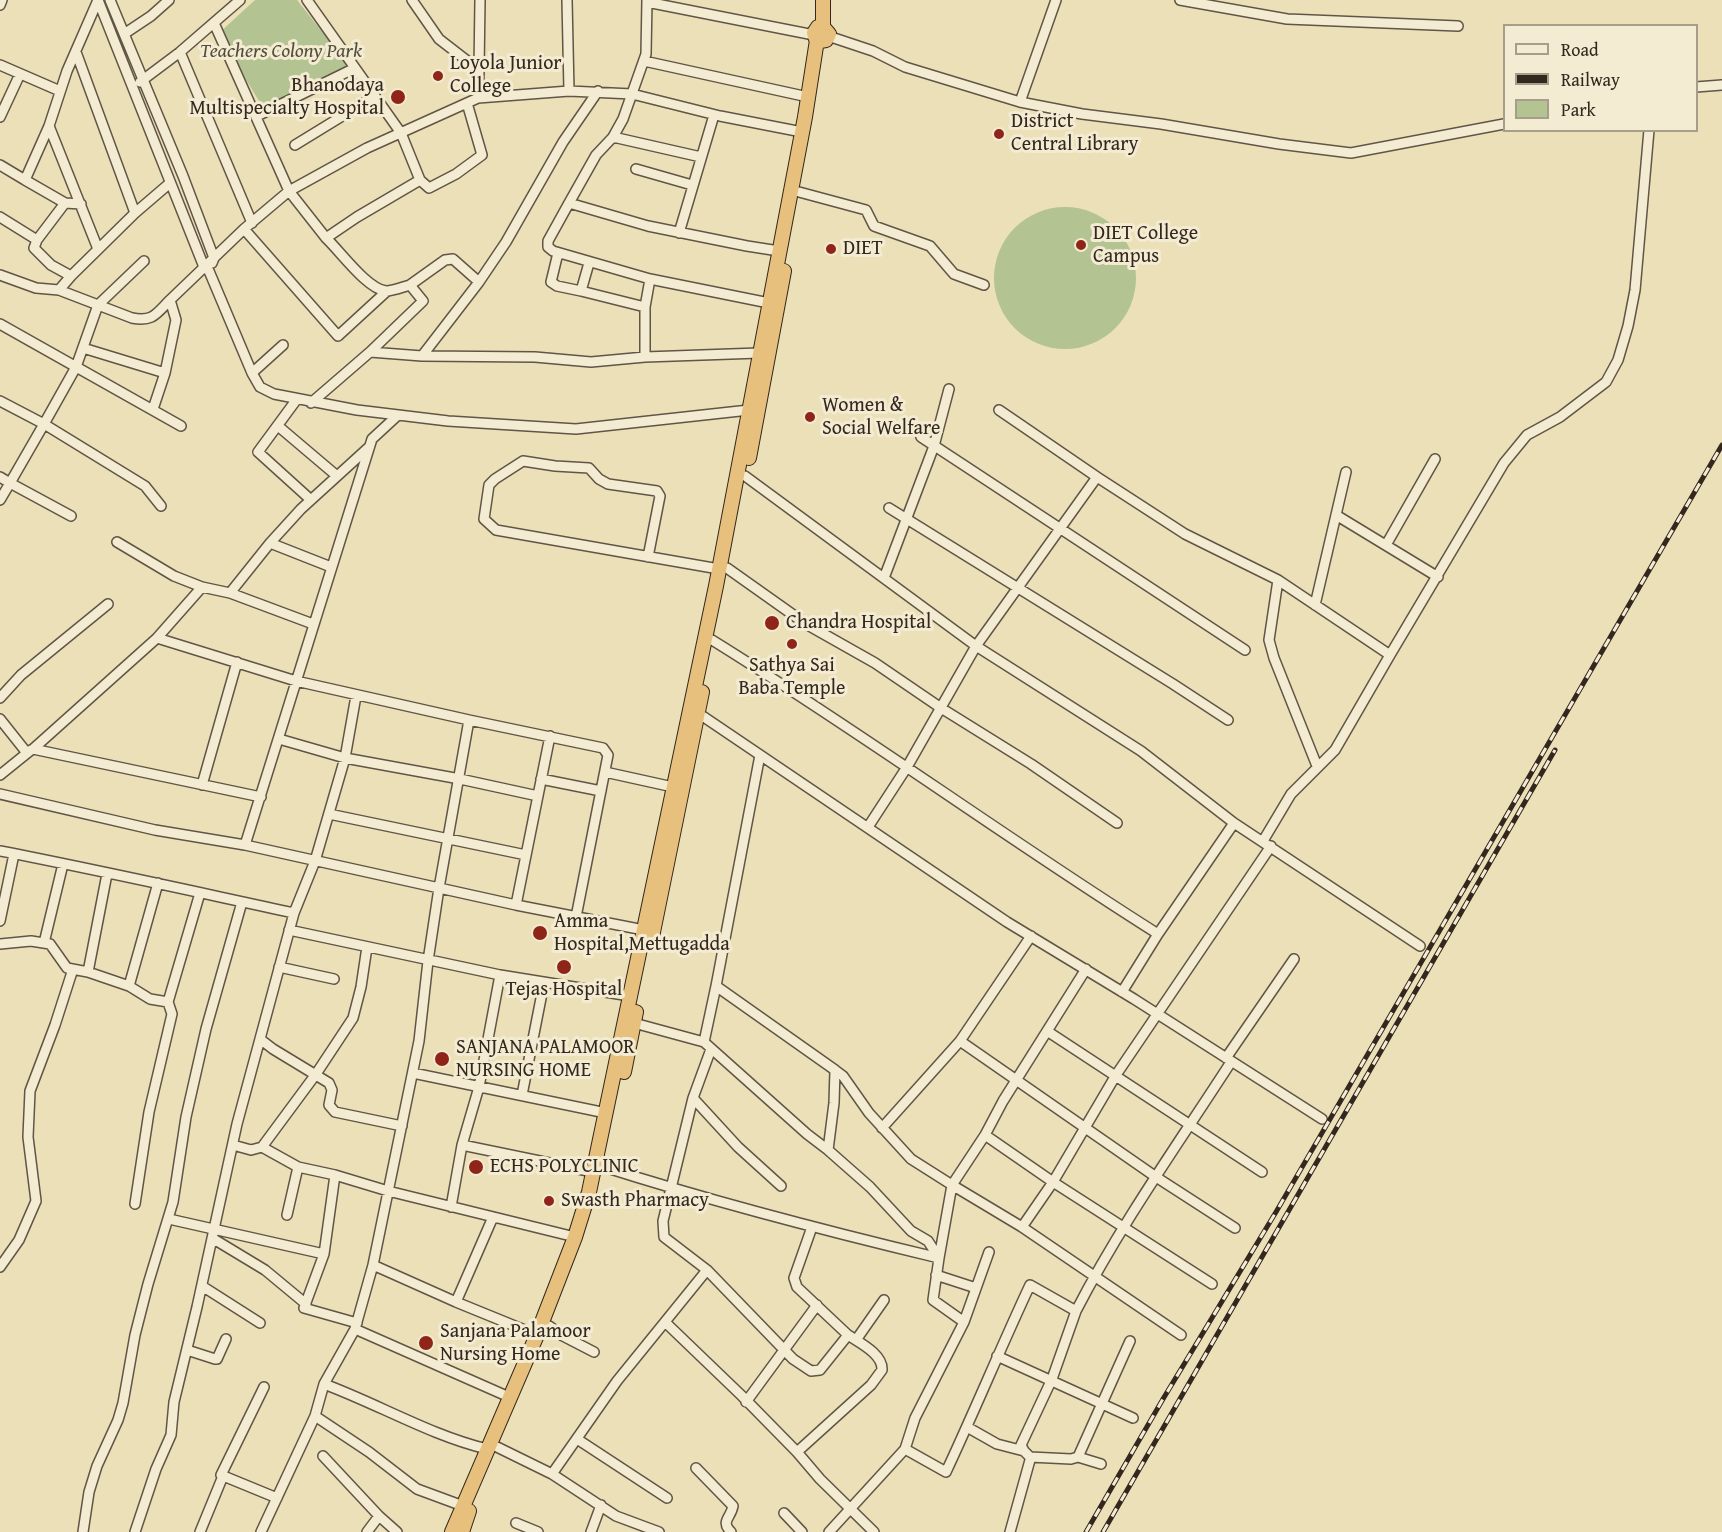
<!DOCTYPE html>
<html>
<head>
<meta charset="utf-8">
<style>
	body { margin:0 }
	#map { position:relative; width:1722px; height:1532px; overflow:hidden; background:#ece0b9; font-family:"Gentium Book Plus",serif }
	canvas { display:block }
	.legend { position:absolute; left:1503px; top:24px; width:195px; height:108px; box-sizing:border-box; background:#f3ebd2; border:2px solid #a69d8a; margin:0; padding:8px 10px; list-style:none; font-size:18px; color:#33271e }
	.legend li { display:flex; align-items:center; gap:12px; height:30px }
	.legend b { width:30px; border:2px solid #a69d8a }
</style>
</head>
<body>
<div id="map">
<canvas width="1722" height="1532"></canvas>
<ul class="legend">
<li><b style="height:8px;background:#f3ebd2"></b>Road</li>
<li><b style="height:8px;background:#33271e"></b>Railway</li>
<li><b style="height:16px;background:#b3c392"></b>Park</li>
</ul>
</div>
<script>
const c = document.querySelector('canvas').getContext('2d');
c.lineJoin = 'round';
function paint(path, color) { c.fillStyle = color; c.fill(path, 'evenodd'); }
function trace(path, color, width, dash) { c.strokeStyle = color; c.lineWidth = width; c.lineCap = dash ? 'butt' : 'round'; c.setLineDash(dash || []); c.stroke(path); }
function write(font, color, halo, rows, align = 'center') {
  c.font = font + ' "Gentium Book Plus",serif'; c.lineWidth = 6; c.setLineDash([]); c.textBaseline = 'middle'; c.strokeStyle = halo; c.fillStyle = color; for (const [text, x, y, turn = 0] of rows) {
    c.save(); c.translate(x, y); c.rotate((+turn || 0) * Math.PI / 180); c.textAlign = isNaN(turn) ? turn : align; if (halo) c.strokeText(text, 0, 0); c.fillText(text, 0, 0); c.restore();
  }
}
paint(new Path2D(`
	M255 0H297L350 67 267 114 218 34Z
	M994 278a71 71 0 1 1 142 0a71 71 0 1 1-142 0Z`), '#b3c392');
const minor = new Path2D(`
	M98 0 204 267 209 271 252 373 260 387 274 394 357 410 448 421 576 429 749 410
	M98 0 67 71 49 126 98 249
	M110 0 183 176 214 258 212 263
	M307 0 401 133 420 180
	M412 0 439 39 479 70 478 98
	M567 0 569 91
	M647 0 646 54 623 119 613 137 596 155 569 203 648 226 747 246 779 251
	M1180 0 1287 19 1458 26
	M647 2 814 35
	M0 5 2 0
	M214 23 289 191 326 238 357 217 420 180 429 188 456 174 482 155 467 103
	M124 34 151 16 169 0
	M828 36 873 51 905 67 1020 102 1082 114 1161 124 1279 144 1351 153 1504 124
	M76 52 135 213
	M180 52 252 223
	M644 61 808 97
	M0 65 60 91
	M479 70 480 0
	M140 82 180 52 240 0
	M1696 87 1722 85
	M1020 102 1056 0
	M257 116 355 68
	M0 117 20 74
	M49 126 25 180 65 203 81 204
	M613 137 701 157
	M295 145 375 96
	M0 165 25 180
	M636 169 692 185
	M799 192 866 210 874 226 930 246 954 274 984 285
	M569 203 548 241V247L553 251 650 279 769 303
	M0 217 37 240 34 248 51 265 71 276 135 213 170 183
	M244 229 338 336 387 291
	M679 233 714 115
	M326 238C340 251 367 289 386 291 393 291 403 287 410 285
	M37 240 65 203
	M558 253 551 282 557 286 581 291
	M144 261 98 305 76 367 44 424 145 486 161 506
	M589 263 581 291 645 307 650 279
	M0 275 36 288 59 290 71 276
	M479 282 453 259 445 260 410 285 423 301 370 352 422 356 535 357 591 362 645 357 759 353
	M59 290 132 318C153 322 156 314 170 300
	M0 324 181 426
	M83 348 165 373
	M422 356 479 282 506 242 563 142 598 91
	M645 357V307
	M252 373 283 345
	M297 399 258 452 311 500
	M0 401 44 424 10 483 71 516
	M311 403 370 352
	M153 409 165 373 176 320 170 300 244 229 289 191 367 148 478 98 569 91 632 94 720 116 802 132
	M999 410 1097 477
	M398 415 372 439 245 845 516 905 649 931
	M278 426 337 476
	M921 437 1245 650
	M737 474 745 476 976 646 907 767 868 827
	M0 477 10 483 0 500
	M889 508 1173 684 1228 720
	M1336 515 1438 577
	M117 542 174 576 202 587
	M1386 545 1435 459
	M648 557 660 496 657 491 608 484 599 479 589 468 555 466 523 461 495 479 489 485 484 519 496 530 719 569
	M331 567 270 543 301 509 368 448
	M727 568 806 624 875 663 941 708 1031 764 1117 823
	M884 578 934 446 949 389
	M1278 580 1390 655 1504 463 1527 435 1560 417 1606 382 1618 360 1628 326 1635 290 1649 130
	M230 593 270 543
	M1315 605 1346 472
	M313 624 230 593 202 587 157 638 296 681 469 720 439 888 428 961 419 1041 373 1265 456 1302 537 1335
	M157 638 33 749 261 797
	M712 640C864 734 1007 839 1158 934L1234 823 1141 751 976 646 1097 477 1185 534 1278 580 1269 640 1274 658 1317 766
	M0 698 21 675 108 604
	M698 713 1007 922 1134 999 1322 1119
	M0 719 27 753
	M469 720 603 748 608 755 576 917
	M279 739 345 758 460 779 538 796
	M605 772 673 787
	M0 775 31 750
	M541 779 601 791
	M202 785 237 662
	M0 794 155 830 245 845
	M329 814 526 855
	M1234 823 1420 946
	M1263 841 1291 794 1335 750 1390 655
	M0 851C98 870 196 892 294 913
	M516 905 550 736
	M0 921 14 854
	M289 930 500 975 479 1087 462 1145
	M44 943 63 864
	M0 944 31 941 50 944 67 968 88 972 107 874
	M279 967 334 979
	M1086 969 1003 1101 985 1135 1053 1182 1116 1075 1271 846
	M88 972 129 986 150 999 168 1002 200 893
	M500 975 630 996
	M129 986 158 883
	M716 986 760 755
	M1122 992 1158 934
	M634 1023 704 1042
	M1047 1031 1262 1172
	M260 1039 273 1049 329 1083 332 1090 329 1105 335 1112 402 1126
	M960 1041 1156 1177 1235 1228
	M711 1049 693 1098 738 1147 781 1186
	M1226 1058 1294 959
	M835 1070 843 1076 869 1113 911 1159 952 1185 939 1258 928 1241 911 1231 870 1187 828 1150 834 1103Z
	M413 1073 606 1113
	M522 1095 544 983
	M693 1098 663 1221 664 1237 707 1270
	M882 1128 960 1041 1031 936
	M985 1135 952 1185 1022 1227
	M233 1145 251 1150 262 1147 316 1074 353 1018 361 987 367 947
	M262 1147 298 1167 335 1175
	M828 1150 807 1134 704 1042 716 986 835 1070
	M604 1167C714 1202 826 1231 939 1258L933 1300 964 1322
	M135 1204 149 1112 172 1014 168 1002
	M451 1207 462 1145 593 1172
	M287 1215 298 1167
	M169 1219 324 1254 335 1175 388 1191 575 1237
	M812 1227 794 1278 797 1287 848 1335
	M212 1238 265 1270 306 1304
	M989 1252 964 1322 915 1418 905 1449 946 1472C975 1410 1001 1347 1030 1285L1076 1311C1121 1224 1178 1144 1231 1062
	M324 1254 304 1308 357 1323
	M0 1267 19 1240 36 1201 28 1137 30 1091 55 1025 73 969
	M936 1275 976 1288
	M202 1286 260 1323
	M456 1302 493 1217
	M549 1326 563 1336 594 1352
	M355 1329 509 1397
	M1181 1335 1022 1227 1053 1182 1212 1284
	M856 1340 884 1300
	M187 1350 215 1359H217L226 1339
	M997 1356 1133 1418
	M324 1384 355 1329 373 1265
	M264 1387 221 1475 277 1498
	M746 1402 817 1305
	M967 1427 997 1444 1024 1451
	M577 1439 667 1498
	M497 1447 552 1474 617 1381 707 1270 793 1359 811 1371 820 1370 848 1335C860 1343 883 1354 882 1370L871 1385 797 1452 742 1396 665 1322
	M797 1452 820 1479 874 1532
	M323 1456 379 1516 397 1532
	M1030 1457 1071 1459 1078 1457 1101 1464
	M1078 1457 1130 1341
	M696 1468 733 1506C731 1518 720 1521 731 1532
	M552 1474 616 1516 659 1532
	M463 1506 417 1489 369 1452 315 1416 324 1384C378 1404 432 1436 487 1449
	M784 1513 802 1532
	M516 1523 538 1532
	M83 1532 89 1492 97 1466 118 1420 123 1403 135 1335 148 1284 173 1202 186 1117 206 1029 242 902
	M135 1532 156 1469 171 1435 174 1402 197 1307 237 1124 294 913 315 861 345 758 356 696
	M200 1532 223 1476
	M261 1532 315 1416
	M367 1532 379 1516
	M591 1532 601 1505
	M829 1532 905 1449
	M1010 1532 1030 1460V1457L1024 1451 1021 1445 1052 1379 1076 1311`);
const highway = new Path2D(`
	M823 0V27L829 34 826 40 820 41 816 39 814 33 818 27H823
	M749 458 784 271
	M652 937 702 692
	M624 1072 636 1012
	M452 1532 537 1335 575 1237 589 1192 716 586 805 117 817 40
	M462 1532 469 1511`);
trace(minor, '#615545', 12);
trace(highway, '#33271e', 16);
trace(minor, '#f3ebd2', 9);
trace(highway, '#e6c07c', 14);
const rail = new Path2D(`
	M1086 1532 1163 1399 1276 1212 1722 445
	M1103 1532 1555 750`);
trace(rail, '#33271e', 5);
trace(rail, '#f3ebd2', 3, [9]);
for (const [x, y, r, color] of [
	[438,76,6,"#8f2418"],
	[398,97,8,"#8f2418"],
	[999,134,6,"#8f2418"],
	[1081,245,6,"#8f2418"],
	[831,249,6,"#8f2418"],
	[810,417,6,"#8f2418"],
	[772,623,8,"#8f2418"],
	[792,644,6,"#8f2418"],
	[540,933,8,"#8f2418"],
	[564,967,8,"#8f2418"],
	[442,1059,8,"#8f2418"],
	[476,1167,8,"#8f2418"],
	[549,1201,6,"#8f2418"],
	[426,1343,8,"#8f2418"]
]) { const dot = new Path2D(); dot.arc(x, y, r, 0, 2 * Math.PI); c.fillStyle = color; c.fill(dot); trace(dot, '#f3ebd2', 2); }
write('italic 20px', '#534e3b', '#f3ebd2', [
	["Teachers Colony Park",281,52]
]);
write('20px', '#33271e', '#f3ebd2', [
	["Loyola Junior",450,64],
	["College",450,87],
	["Bhanodaya",384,86,"right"],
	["Multispecialty Hospital",384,109,"right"],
	["District",1011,122],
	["Central Library",1011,145],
	["DIET College",1093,234],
	["Campus",1093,257],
	["DIET",843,249],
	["Women &",822,406],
	["Social Welfare",822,429],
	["Chandra Hospital",786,623],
	["Sathya Sai",792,666,"center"],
	["Baba Temple",792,689,"center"],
	["Amma",554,922],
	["Hospital,Mettugadda",554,945],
	["Tejas Hospital",564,990,"center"],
	["SANJANA PALAMOOR",456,1048],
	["NURSING HOME",456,1071],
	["ECHS POLYCLINIC",490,1167],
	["Swasth Pharmacy",561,1201],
	["Sanjana Palamoor",440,1332],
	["Nursing Home",440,1355]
], 'left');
</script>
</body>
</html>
